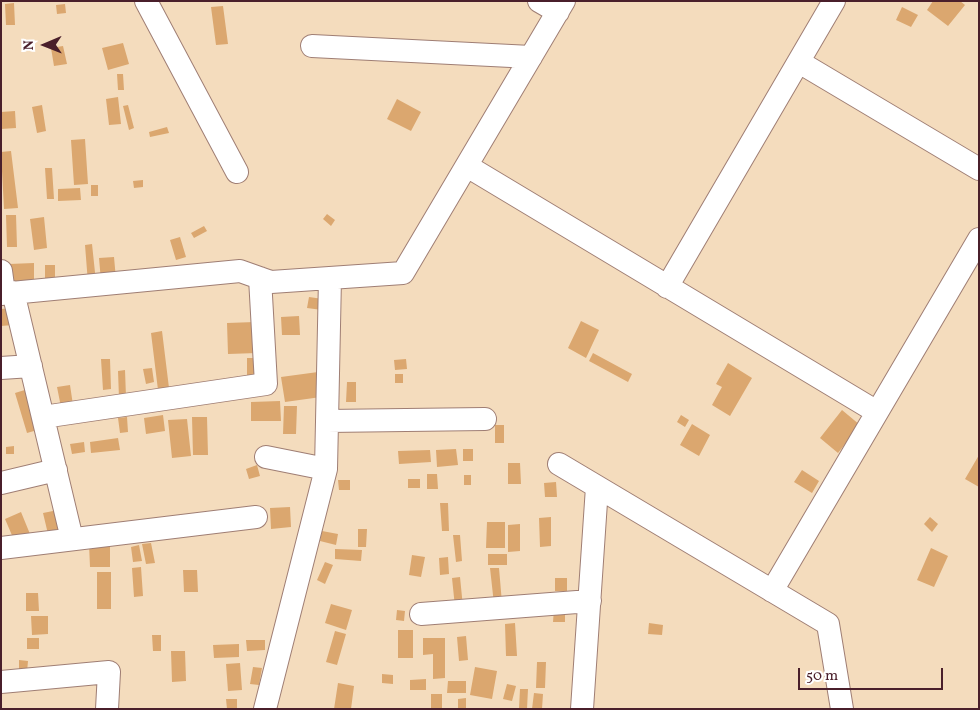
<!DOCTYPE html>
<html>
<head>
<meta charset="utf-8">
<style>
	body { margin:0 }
	#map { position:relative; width:980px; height:710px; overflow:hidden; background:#f4dcbd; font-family:Vollkorn,serif }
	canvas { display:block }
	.frame { position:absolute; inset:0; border:2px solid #4a1f2b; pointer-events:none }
	.north { position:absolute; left:20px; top:20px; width:50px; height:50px; -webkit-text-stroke:4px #fff; paint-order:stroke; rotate:269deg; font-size:14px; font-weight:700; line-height:20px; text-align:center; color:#4a1f2b }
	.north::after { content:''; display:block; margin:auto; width:18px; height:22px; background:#4a1f2b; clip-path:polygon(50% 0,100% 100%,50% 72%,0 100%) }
	.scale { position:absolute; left:798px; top:668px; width:145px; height:22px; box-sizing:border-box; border:2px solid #4a1f2b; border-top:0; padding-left:6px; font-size:15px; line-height:18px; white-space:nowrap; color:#4a1f2b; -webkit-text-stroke:4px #fff; paint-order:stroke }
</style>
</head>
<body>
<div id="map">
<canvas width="980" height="710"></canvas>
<div class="frame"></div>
<div class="north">N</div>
<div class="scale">50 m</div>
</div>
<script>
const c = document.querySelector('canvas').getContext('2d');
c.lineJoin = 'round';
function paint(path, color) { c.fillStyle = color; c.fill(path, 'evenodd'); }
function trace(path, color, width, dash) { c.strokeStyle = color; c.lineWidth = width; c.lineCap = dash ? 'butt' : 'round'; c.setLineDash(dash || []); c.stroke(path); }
paint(new Path2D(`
	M933 1H960L965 5 948 26 927 10Z
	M14 3 15 25H6L5 4Z
	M65 4 66 13 57 14 56 5Z
	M223 6 228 44 216 45 211 7Z
	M902 7 918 15 911 27 896 20Z
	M123 43 129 64 108 70 102 48Z
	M63 46 67 64 54 66 51 48Z
	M117 74H123L124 90H118Z
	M118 97 121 124 109 125 106 99Z
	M397 99 421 112 411 131 387 119Z
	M42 105 46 131 37 133 32 107Z
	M128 105 134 128 129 130 123 106Z
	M15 111 16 128 1 129V112Z
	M167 127 169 133 150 137 149 132Z
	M85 139 88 184 74 185 71 140Z
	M11 151 18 208 4 209 1 152Z
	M45 168H52L54 199H47Z
	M143 180V187L134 188 133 181Z
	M91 185H98V196H91Z
	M80 188 81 200 58 201V189Z
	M327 214 335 220 331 226 323 219Z
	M6 215H16L17 247H7Z
	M44 217 47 248 34 250 30 219Z
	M204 226 207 231 194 238 191 233Z
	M180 237 186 257 176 260 170 240Z
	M92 244 96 282 88 283 85 245Z
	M114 257 116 279 101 281 99 258Z
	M34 263V285L9 286V264Z
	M45 265H55V280H45Z
	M309 297 323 299 322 310 307 308Z
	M12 308 13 325 1 326V309Z
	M299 316 300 335H282L281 317Z
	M581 321 599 330 586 358 568 348Z
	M255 322 257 353 228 354 227 323Z
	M162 331 169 388 158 390 151 333Z
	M593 353 632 374 628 382 589 361Z
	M247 358H255V377H247Z
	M101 359H110L111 389 103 390Z
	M406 359 407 369 395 370 394 360Z
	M728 363 752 378 730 416 712 405 722 387 716 384Z
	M152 368 154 382 146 384 143 369Z
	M125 370 126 397 119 398 118 371Z
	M318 372 321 397 285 402 281 377Z
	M395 374H403V383H395Z
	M347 382H356V402H346Z
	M70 385 73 405 61 407 57 387Z
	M28 389 41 429 27 433 15 393Z
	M280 401 281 421H251V402Z
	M284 406H297L296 434H283Z
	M842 410 860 425 838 453 820 438Z
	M163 415 165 431 146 434 144 418Z
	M681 415 689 420 685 427 677 422Z
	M127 417 128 432 120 433 118 418Z
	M192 417H207L208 455H193Z
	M187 419 191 456 172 458 168 420Z
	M692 424 710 435 699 456 680 445Z
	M495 425H504V443H495Z
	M118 438 120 450 91 453 90 442Z
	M84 442 85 452 72 454 70 444Z
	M14 446V454H6V447Z
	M456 449 458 465 437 467 436 450Z
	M463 449H473V461H463Z
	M430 450 431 462 399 464 398 451Z
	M979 455V487L965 479Z
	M508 463H520L521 484H508Z
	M257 465 260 476 249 479 246 469Z
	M802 470 819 481 812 493 794 482Z
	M427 474H437L438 489H427Z
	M464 475H471V485H464Z
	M408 479H420V488H408Z
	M338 480H350V490H339Z
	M556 482 557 497H545L544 483Z
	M440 503H448L449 531H442Z
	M290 507 291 527 271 529 270 508Z
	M58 510 62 530 48 534 43 513Z
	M21 512 30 534 14 540 5 519Z
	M551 517V546L540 547 539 518Z
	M930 517 938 524 932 532 924 524Z
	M487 522H505V548H486Z
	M520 524V551L508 552V525Z
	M358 529H367L366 547H358Z
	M322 531 338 534 336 545 320 541Z
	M453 535H460L462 561 456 562Z
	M151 543 155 563 146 564 142 544Z
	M89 544H110V567H90Z
	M139 545 142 561 133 562 131 547Z
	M931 548 948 556 934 587 917 580Z
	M335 549 362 550 361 561 335 559Z
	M488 554H507V565H488Z
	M412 555 425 557 421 577 409 575Z
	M448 557 449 574 440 575 439 558Z
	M325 562 333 565 325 584 317 580Z
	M141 567 143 596 134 597 132 568Z
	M490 568H499L502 603 494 604Z
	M183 570H197L198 592H184Z
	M97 572H111V609H97Z
	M460 577 463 607H455L452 578Z
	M555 578H567V591H555Z
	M26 593H38L39 611H26Z
	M331 604 352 610 346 630 325 623Z
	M554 609 565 610V622H553Z
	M397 610 405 611 404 621 396 620Z
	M31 616H48V634L32 635Z
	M515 623 517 656H506L505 624Z
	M649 623 663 625 662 635 648 634Z
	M398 630H413V658H398Z
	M335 631 346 634 337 665 326 662Z
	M152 635H161V651H153Z
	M466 636 468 660 459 661 457 637Z
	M27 638H39V649H27Z
	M423 638H445V678L433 679V654L423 655Z
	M246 640H265V650L247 651Z
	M239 644V657L214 658 213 645Z
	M171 651H185L186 681 172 682Z
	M19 660 28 661 27 672H19Z
	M537 662H546L545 688H536Z
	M240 663 242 690 228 691 226 664Z
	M253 667 262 668 259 685 250 684Z
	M475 667 497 671 492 699 470 695Z
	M382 674 393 675V684L382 683Z
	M426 679V690H410V680Z
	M448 681H466V693H447Z
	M338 683 354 686 351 709H334Z
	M507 684 516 686 512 701 503 699Z
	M520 689H528L527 709H519Z
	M534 693 543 694 542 709H532Z
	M431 694H442V709H431Z
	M466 698V709H458V699Z
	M226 699H237V708L227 709Z`), '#dba76f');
const minor = new Path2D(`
	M146 1 237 172
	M539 1 558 12
	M312 46 531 57
	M799 62 979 169
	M467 166 877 412
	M1 271 4 293
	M667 287 834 1
	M13 292 72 539
	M1 294 240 271 271 282 403 273 564 1
	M1 368 31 366
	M43 417 266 384 260 278
	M327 421 485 419
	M266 457 326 469
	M559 464 828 624 842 709
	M1 483 56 470
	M1 548 256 517
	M772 591 979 239
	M421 614 590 601
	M1 682 109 672 107 709
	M265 709 326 469 330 278
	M582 709 597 487`);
trace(minor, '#9f7e74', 24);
trace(minor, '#fff', 22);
</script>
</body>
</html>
